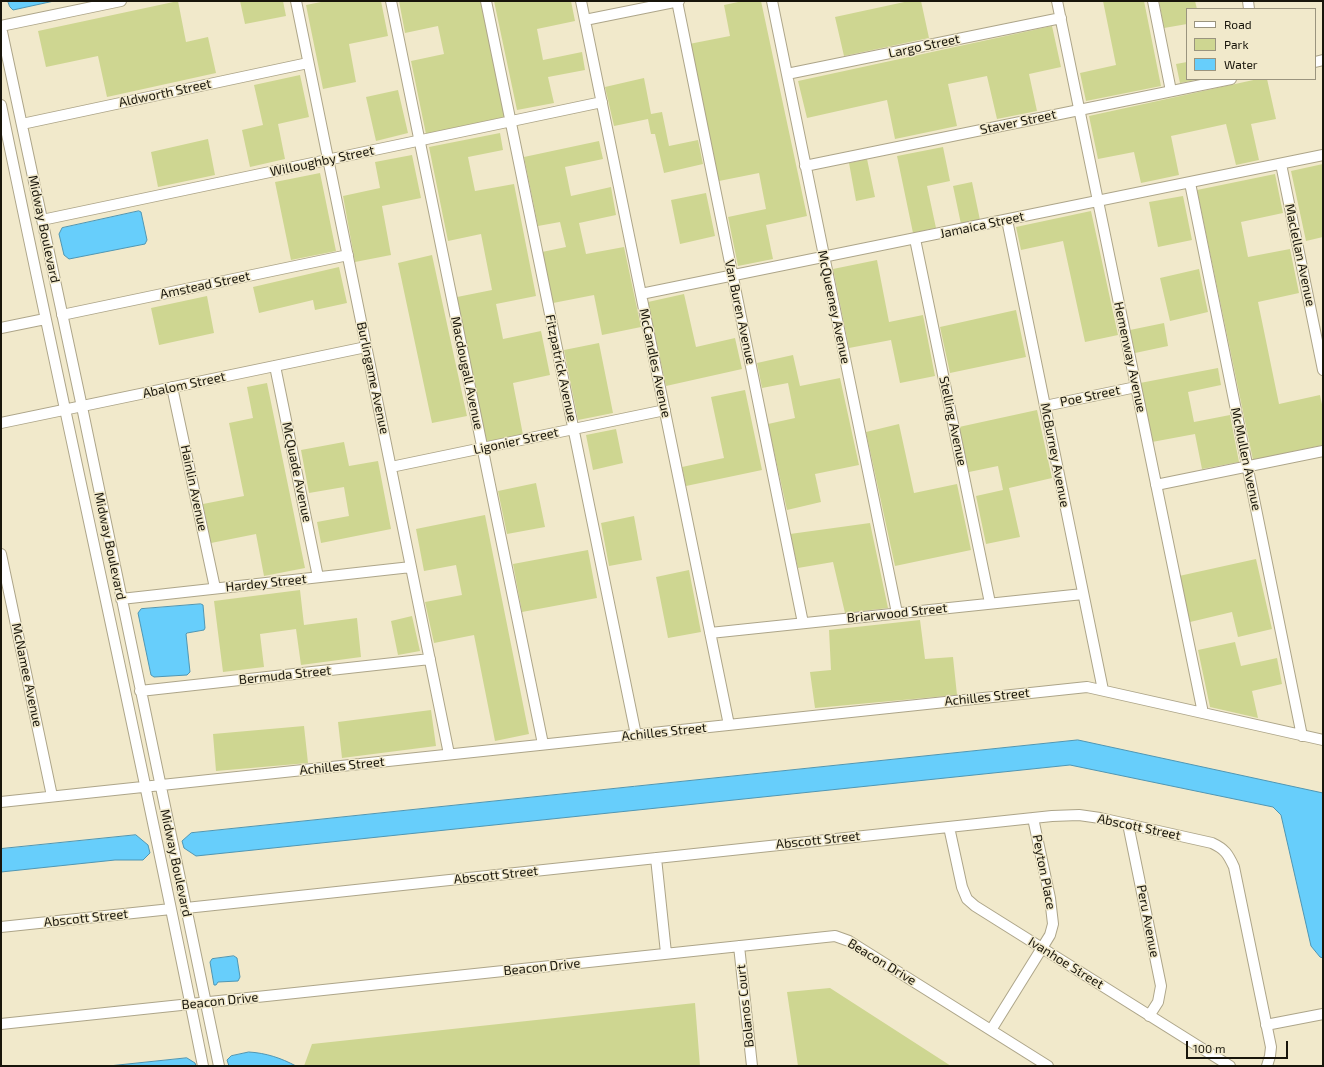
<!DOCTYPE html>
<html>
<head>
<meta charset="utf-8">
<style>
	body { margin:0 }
	#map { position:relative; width:1324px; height:1067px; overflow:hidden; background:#f1e9cb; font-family:"Exo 2",sans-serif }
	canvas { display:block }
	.frame { position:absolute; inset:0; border:2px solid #18150b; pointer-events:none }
	.legend { position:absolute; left:1186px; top:8px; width:130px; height:72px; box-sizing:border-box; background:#f1e9cb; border:1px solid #9a947e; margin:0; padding:5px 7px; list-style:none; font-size:12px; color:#18150b }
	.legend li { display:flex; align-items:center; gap:8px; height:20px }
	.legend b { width:20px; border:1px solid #9a947e }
	.scale { position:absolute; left:1186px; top:1041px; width:102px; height:18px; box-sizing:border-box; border:2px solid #18150b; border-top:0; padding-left:5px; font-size:12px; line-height:14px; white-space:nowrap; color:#18150b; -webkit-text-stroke:3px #f1e9cb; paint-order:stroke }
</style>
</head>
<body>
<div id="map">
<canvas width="1324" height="1067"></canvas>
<div class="frame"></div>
<ul class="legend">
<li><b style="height:5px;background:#fff"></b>Road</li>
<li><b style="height:11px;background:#ced691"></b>Park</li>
<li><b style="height:11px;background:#67cefb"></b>Water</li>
</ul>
<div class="scale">100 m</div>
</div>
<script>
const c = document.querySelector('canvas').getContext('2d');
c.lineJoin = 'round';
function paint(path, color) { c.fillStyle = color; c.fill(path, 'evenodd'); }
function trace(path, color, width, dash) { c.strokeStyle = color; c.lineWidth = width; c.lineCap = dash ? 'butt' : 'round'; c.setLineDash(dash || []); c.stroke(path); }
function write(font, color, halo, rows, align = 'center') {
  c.font = font + ' "Exo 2",sans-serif'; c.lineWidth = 3; c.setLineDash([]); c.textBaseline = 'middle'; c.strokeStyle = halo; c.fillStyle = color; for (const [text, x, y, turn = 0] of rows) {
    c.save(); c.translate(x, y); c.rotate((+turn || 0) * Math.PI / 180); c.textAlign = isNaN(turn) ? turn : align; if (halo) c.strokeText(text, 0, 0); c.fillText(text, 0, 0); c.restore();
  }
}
paint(new Path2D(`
	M178 1 186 42 208 37 216 73 107 97 98 56 46 67 38 31Z
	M240 1H283L286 16 245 24Z
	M326 1H381L388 36 349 44 356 82 323 89 306 5Z
	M399 1H481L505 117 426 134 411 61 444 54 438 26 405 33Z
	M494 1H571L575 21 537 29 543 60 582 52 585 70 548 77 554 103 517 110Z
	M743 1H761L807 216 766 225 773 259 738 266 728 217 766 209 759 173 719 181 689 44 730 36 724 5Z
	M909 1H921L929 38 844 56 835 17Z
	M1103 1H1144L1161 86 1086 101 1080 73 1116 65Z
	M1159 1H1195L1197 9H1187V24L1164 28Z
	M1052 26 1061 67 1029 74 1037 111 997 119 987 76 948 84 957 126 895 139 887 100 807 118 798 81Z
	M1187 62V79H1201L1180 83 1176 64Z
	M300 75 309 117 278 124 285 159 250 167 242 130 263 125 254 85Z
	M644 78 651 114 662 112 669 146 698 140 703 164 664 173 655 134H651L648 119 614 126 605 87Z
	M1258 79H1267L1276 119 1251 124 1259 160 1236 165 1226 124 1171 136 1179 175 1141 183 1134 152 1098 159 1089 116Z
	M398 90 408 133 376 141 366 97Z
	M500 133 503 150 468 157 475 191 514 184 536 296 496 304 503 339 541 331 550 375 513 383 523 435 486 442 457 297 492 290 481 234 448 241 429 147Z
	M208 139 215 175 158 187 151 152Z
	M599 141 603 159 565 167 571 196 611 187 616 215 579 223 586 254 624 247 641 327 602 335 594 295 553 303 542 252 566 247 560 222 538 226 524 157Z
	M943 147 950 181 927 186 936 228 913 233 897 156Z
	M412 155 421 198 382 206 391 255 355 262 343 196 380 188 375 162Z
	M867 159 875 197 856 201 849 163Z
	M1323 164V237L1306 241 1291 171Z
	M320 173 336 251 291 260 275 182Z
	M1275 174 1283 213 1241 222 1248 257 1290 249 1299 293 1258 302 1279 404 1320 395 1323 409V445L1253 460 1197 190Z
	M972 182 980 220 961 224 953 186Z
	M706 193 715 236 680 244 671 200Z
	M1183 196 1192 240 1158 247 1149 202Z
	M1091 211 1118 335 1085 342 1063 241 1021 250 1016 227Z
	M432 255 467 416 432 423 398 263Z
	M877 260 889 322 923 315 935 376 900 383 891 340 849 348 833 269Z
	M339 267 347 303 315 310 313 300 259 313 253 287Z
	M1199 269 1208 312 1170 321 1160 278Z
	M684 294 696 347 735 338 742 369 666 386 648 302Z
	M207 296 214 333 159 345 151 308Z
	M1016 310 1026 357 950 373 940 327Z
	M1164 323 1168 346 1135 353 1130 330Z
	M599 343 613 413 578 420 564 350Z
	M793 355 800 386 840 378 859 465 815 474 821 502 787 510 768 424 795 418 788 383 762 388 757 363Z
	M1218 368 1221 385 1188 392 1194 422 1230 415 1239 462 1202 469 1195 434 1152 442 1140 383Z
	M267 383 305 568 264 576 256 534 211 543 203 504 244 496 229 423 253 418 247 387Z
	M745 390 762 470 686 486 682 467 724 458 711 397Z
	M1037 410 1052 478 1009 488 1020 537 986 544 976 496 1003 490 998 466 969 472 959 427Z
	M899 424 914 493 957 484 971 550 895 566 866 432Z
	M616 429 623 463 593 470 586 435Z
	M344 442 349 466 378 461 391 529 321 543 317 522 349 516 344 487 309 493 301 450Z
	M536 483 545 527 507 534 498 491Z
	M485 515 529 734 495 741 474 635 434 643 425 602 462 595 456 565 424 571 416 529Z
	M634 516 642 560 609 566 601 523Z
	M870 523 888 608 845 613 833 562 798 568 790 534Z
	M588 550 597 598 522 612 513 564Z
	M1256 559 1272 629 1238 637 1232 612 1190 622 1179 576Z
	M689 570 701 632 668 638 656 577Z
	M300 590 304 625 357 618 361 657 301 665 296 629 260 634 264 667 223 672 214 601Z
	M412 616 420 651 398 655 391 621Z
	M920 620 925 659 953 657 957 695 815 708 810 672 831 670 829 630Z
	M1235 642 1241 666 1277 658 1282 684 1252 691 1258 718 1210 707 1198 650Z
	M431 710 436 746 342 758 338 722Z
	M304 726 308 763 216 771 213 734Z
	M830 988 951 1066H798L787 992Z
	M695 1003 700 1066H304L312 1044Z`), '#ced691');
const water = new Path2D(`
	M8 1H54L13 10 10 7Z
	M139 211 141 212 147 240 145 244 69 259 64 255 59 234 62 228Z
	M201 604 203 605 205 628 204 630 187 633 186 634 190 672 187 675 154 677 151 675 138 613 141 609Z
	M1078 740 1323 793V958L1320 957 1311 946 1281 815 1273 807 1070 765 196 856 184 848 182 841 191 833Z
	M136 835 148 845 150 853 143 860H115L1 872V849Z
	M234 956 237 958 240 977 238 981 218 982 216 985H214L210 962 212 959Z
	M249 1052C266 1053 281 1058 296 1066H229L227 1060 231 1056Z
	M187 1058 195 1063 196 1066H109Z`);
paint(water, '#67cefb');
trace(water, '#4f96b3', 1);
const minor = new Path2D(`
	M296 1 449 754
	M391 1 543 744
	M486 1 636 735
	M581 1 729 725
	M677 1 803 623
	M772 1 897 613
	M1057 1 1203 713
	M1153 1 1171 91
	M1248 1 1249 9
	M585 20 679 1
	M1 26 121 1
	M1 27 82 407 219 1066
	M1315 62 1323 60
	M787 74 1061 18
	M1 105C67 426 139 745 203 1066
	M22 124 308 63
	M1281 164 1323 370
	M805 166 1231 79
	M1190 183 1302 736
	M42 220 602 102
	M1007 220 1103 690
	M915 239 990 603
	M641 294 1323 155
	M62 315 348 255
	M1 328 45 319
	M275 366 318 577
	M172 387 215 588
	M1045 406 1136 387
	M1 423 366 347
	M391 467 665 410
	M1156 485 1323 451
	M1 554 52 796
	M121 599 411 567
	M710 633 1083 594
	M140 691 430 659
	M1 802 1087 687 1323 740
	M1128 824 1161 986 1158 1002 1149 1016
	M949 827 962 887 967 899 975 906 1230 1066
	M656 858 666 953
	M186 908 1052 816 1079 815 1100 818 1212 843C1225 849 1228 854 1234 867L1271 1047 1270 1056 1267 1066
	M1 927 171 909
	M739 946 752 1066
	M1 1024 835 936 849 941 1048 1066
	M1266 1025 1323 1014
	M991 1030 1042 948 1050 935 1053 924 1050 898 1033 818`);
trace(minor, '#ada589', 12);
trace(minor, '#fff', 10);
write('13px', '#18150b', '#f1e9cb', [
	["Largo Street",924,46,-12],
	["Aldworth Street",165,93,-12],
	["Staver Street",1018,122,-12],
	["Willoughby Street",322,161,-12],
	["Jamaica Street",982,225,-12],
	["Midway Boulevard",44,229,78],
	["Maclellan Avenue",1300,255,78],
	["Amstead Street",205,285,-12],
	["McQueeney Avenue",834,307,78],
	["Van Buren Avenue",740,312,78],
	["Hemenway Avenue",1130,357,78],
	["McCandles Avenue",655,363,78],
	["Fitzpatrick Avenue",561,368,78],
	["Macdougall Avenue",467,373,78],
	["Burlingame Avenue",373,378,78],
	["Abalom Street",184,385,-12],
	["Poe Street",1090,396,-12],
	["Stelling Avenue",953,421,78],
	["Ligonier Street",516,441,-12],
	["McBurney Avenue",1055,455,79],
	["McMullen Avenue",1246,459,78],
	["McQuade Avenue",297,472,78],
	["Hainlin Avenue",194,488,78],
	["Midway Boulevard",110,546,78],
	["Hardey Street",266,583,-6],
	["Briarwood Street",897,613,-6],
	["McNamee Avenue",27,675,78],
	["Bermuda Street",285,675,-6],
	["Achilles Street",987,697,-6],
	["Achilles Street",664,732,-6],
	["Achilles Street",342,766,-6],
	["Abscott Street",1139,827,12],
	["Abscott Street",818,840,-6],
	["Midway Boulevard",176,863,78],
	["Peyton Place",1044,872,79],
	["Abscott Street",496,875,-6],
	["Abscott Street",86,918,-6],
	["Peru Avenue",1148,921,79],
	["Beacon Drive",882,962,31],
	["Ivanhoe Street",1066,963,32],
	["Beacon Drive",542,967,-6],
	["Beacon Drive",220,1001,-6],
	["Bolanos Court",745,1006,-96]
]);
</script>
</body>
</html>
